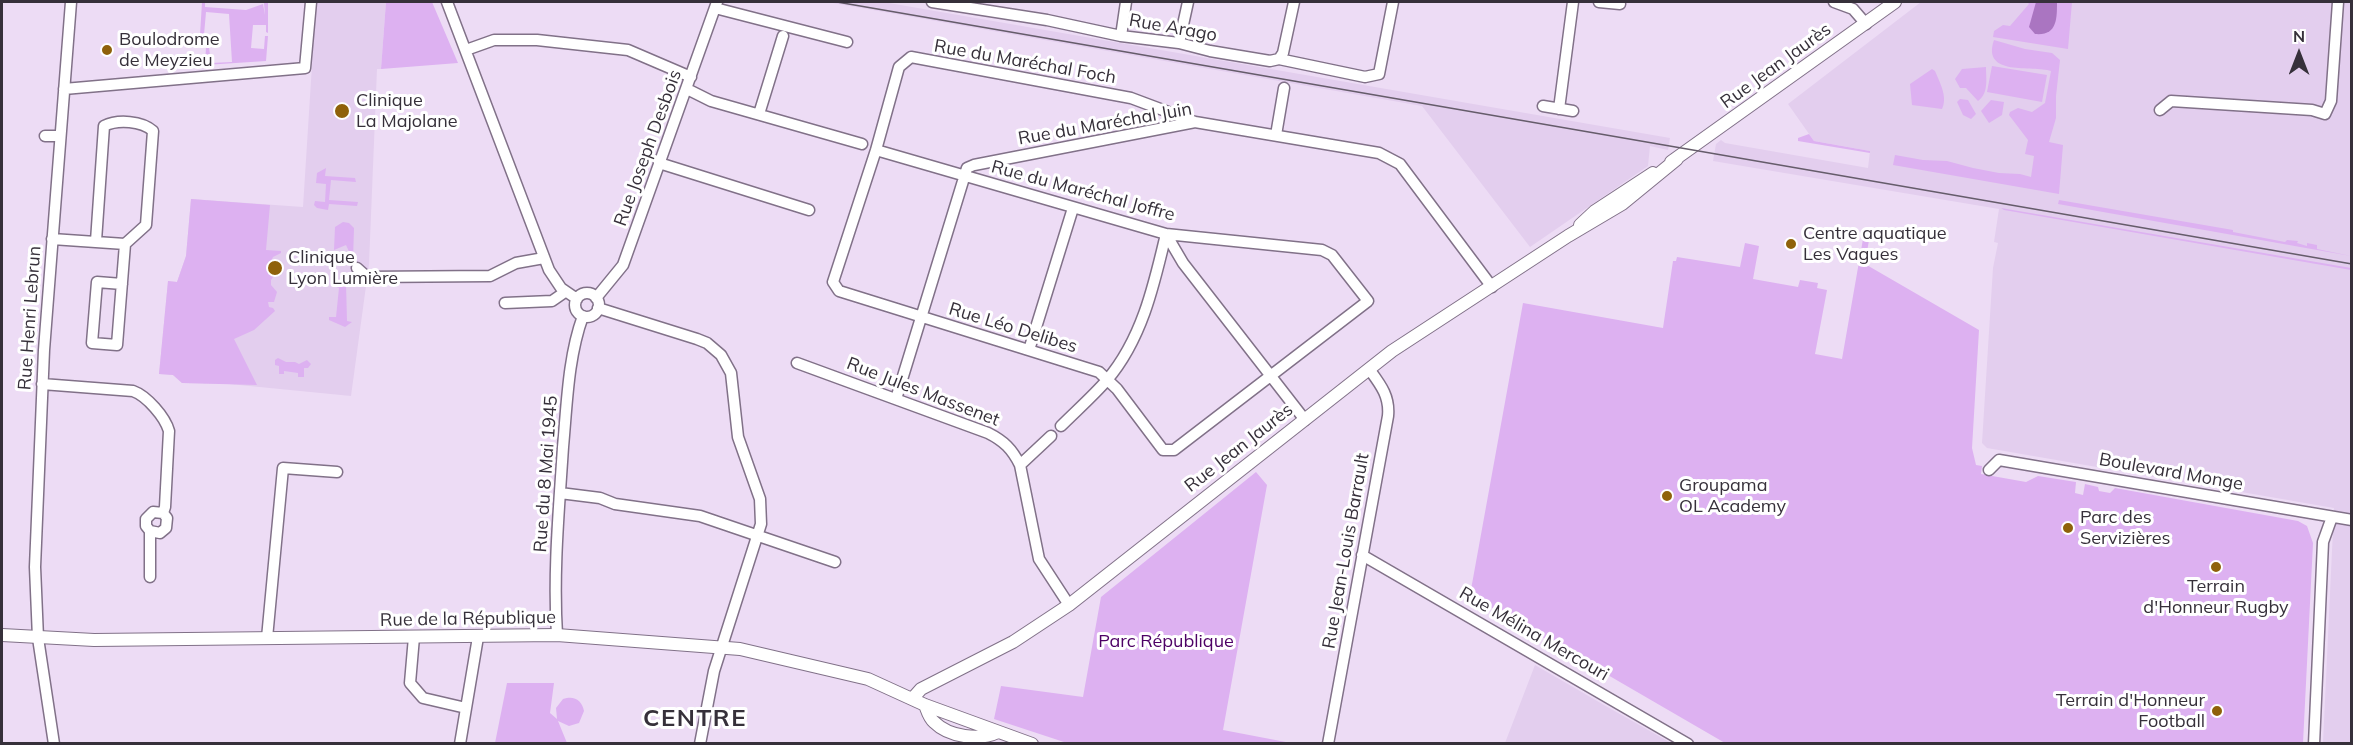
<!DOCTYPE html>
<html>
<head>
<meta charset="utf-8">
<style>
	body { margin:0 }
	#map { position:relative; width:2353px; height:745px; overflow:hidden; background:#eddcf5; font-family:Mulish,sans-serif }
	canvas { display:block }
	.frame { position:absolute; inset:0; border:3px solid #36303a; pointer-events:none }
	.north { position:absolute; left:2269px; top:24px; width:60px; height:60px; -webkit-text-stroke:4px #fff; paint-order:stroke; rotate:0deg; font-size:16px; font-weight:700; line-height:24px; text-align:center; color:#36303a }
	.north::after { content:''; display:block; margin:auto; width:21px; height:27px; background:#36303a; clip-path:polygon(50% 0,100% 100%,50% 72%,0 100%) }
</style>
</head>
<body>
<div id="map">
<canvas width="2353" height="745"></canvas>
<div class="frame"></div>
<div class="north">N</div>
</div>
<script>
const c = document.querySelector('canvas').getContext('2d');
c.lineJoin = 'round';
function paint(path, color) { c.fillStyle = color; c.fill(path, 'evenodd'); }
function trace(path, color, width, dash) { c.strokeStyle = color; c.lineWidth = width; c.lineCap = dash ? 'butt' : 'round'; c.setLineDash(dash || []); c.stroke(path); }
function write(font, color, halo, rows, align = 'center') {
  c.font = font + ' Mulish,sans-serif'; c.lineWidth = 6; c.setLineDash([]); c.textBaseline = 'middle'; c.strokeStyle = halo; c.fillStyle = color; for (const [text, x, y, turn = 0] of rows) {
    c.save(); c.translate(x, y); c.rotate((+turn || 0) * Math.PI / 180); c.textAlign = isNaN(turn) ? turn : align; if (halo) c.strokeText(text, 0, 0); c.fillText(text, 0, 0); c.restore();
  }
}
paint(new Path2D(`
	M316 2H386L381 69H377L369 264 351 396 229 384 182 383 173 375 159 374 168 281 177 282 186 256 191 199 303 207Z
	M827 2H883L1670 138 1668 150 1650 146 1648 166 1530 247 1422 106Z
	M1921 2H2351V743H2323L2334 508 1987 448 1982 443 1993 268 1998 243 1994 242 1999 209 1713 161 1716 144 1721 140 1725 143 1868 168 1870 151 1814 141 1788 104Z
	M1535 665 1604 705 1671 743H1505Z`), '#e3ceee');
paint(new Path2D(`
	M202 2H205V7L246 10 263 4 265 15 264 3 268 2V33L266 32V25H253L251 48 264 49 265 36H268L266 61 205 65 206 47H209L211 63 232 62 229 14 206 12 204 35H200Z
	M386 2H432L458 63 381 69Z
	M2027 2H2072L2068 49 1993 37 1994 31 2003 25 2010 26 2029 4Z
	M1994 40 2025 49 2052 53 2060 60 2056 96V118L2049 142 2063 145 2059 194 1893 165 1895 155 1923 160 1947 161 1973 168 1999 173 2020 174 2031 177 2034 156 2025 154 2028 140 2009 115 2010 112 2018 108 2032 112 2045 103 2051 71C2033 65 1981 77 1994 40Z
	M1992 66 2047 75 2042 102 1987 92Z
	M1986 67C1986 79 1989 93 1978 101L1966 88H1960L1955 79 1962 69Z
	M1932 69 1935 71C1940 83 1948 97 1942 109L1912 105 1910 84Z
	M1960 99 1968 100 1976 114 1971 119 1963 115 1957 102Z
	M1991 100 2004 102 2002 115 1989 123 1981 111Z
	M1809 134 1814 141 1870 151V153L1798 141V138Z
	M326 168 325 176 355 178 356 182 331 180 329 200 358 202 357 206 329 204 328 210 317 208 314 205 315 201 325 202 326 184 316 183 317 173Z
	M191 199 270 205 266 250 281 251V253L273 257 270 264 275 274 271 280V285L277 292 274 302H268L269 307 273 308 275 311 254 330 234 339 257 385 182 383 173 375 159 374 168 281 177 282 186 256Z
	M2059 200 2233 230V232L2285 242 2287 240 2298 241 2297 243 2307 246V243L2317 245V249L2351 256 2058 204Z
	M2001 208 2351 268V270L2004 210Z
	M343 222 349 223 354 228 353 260 346 245 334 250 335 227Z
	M1863 239 1869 240 1865 264 1979 330 1972 448 1976 465 1982 466 1981 474 2026 482 2038 476 2076 482 2075 493 2083 495 2085 484 2098 487 2099 491 2110 493 2115 488 2298 521 2307 526 2313 543 2303 743H1725L1470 595 1523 303 1663 328 1673 261H1676L1677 257 1740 267 1745 243 1759 246 1753 279 1798 287 1800 280 1818 283 1817 288 1827 290 1815 354 1842 359Z
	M334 280 344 281 346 283 347 321 352 322 345 327 329 320V317H336L339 288 331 285Z
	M278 358 286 362H295L299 364 307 360 311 364 308 368H304V377H298V373L284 371V374H279V366L275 365V360Z
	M1256 472 1267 485 1223 730 1291 743H1067L994 719 1001 686 1083 697 1101 597Z
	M507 683H554L550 713 557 719 556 708 563 699C574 695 582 700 584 711L579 723 569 726 558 721 567 743H495Z`), '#ddb1f1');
paint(new Path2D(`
	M2036 2H2057C2057 19 2057 36 2035 34L2029 27Z`), '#aa75c1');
const minor = new Path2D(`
	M447 2 549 270 561 288 577 299
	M932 2 1047 20 1121 36 1179 43 1210 51 1270 61 1279 59 1283 53 1294 2
	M1599 2 1620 4
	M1834 2 1853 9 1866 24
	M715 8 847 42
	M1121 36 1126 2
	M1179 43 1188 2
	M466 50 494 40H537L628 50 691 77
	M1279 59 1365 77 1379 74 1393 2
	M64 89 305 68 311 2
	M687 89 711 101 862 144
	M1543 106 1573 111
	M1559 109 1573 2
	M2160 110 2171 101 2312 110 2325 114 2331 101 2338 2
	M759 114 783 36
	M1276 135 1284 88
	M45 136H60
	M876 150 1166 234 1322 250 1332 255 1368 301 1174 450H1163L1117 389 1099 372 839 291 833 282 876 150 899 67 911 57 1131 98 1195 122
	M659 163 809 210
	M1166 234 1183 263 1305 420
	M52 239 125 244 117 345 92 343 97 282 122 284
	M96 241 104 126C118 119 142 121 153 131L146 225 125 244
	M357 268 367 277 490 276 516 263 544 258
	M575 305a12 12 0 1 1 24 0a12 12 0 1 1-24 0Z
	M596 298 623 265 717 2
	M505 303 552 301 565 292
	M598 308 697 339 707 343 721 355 731 373 738 437 760 499 761 524 714 671 700 744
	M1029 350 1073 208
	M797 363 988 433C1004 441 1012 449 1020 465L1039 559 1069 605
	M42 384 133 391C147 396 165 417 169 431L165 507 163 513
	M896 399 967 168 974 165 1195 122 1379 153 1400 164 1492 287
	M1061 426C1076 411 1093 396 1107 380 1142 339 1154 285 1166 234
	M1020 465 1051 436
	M1989 470 1999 460 2352 520
	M560 493 600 498 615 504 700 516 835 562
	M150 531 160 533 166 528 167 518 163 513 153 512 146 519V526L150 531V577
	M1362 555 1688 744
	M557 635C553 572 559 510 563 447 567 404 568 357 583 316
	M414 637 410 683 423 698 466 708
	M267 638 283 468 337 472
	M54 744 38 638 35 567 44 350 71 2
	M460 744 478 637
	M1328 744 1388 416C1390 396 1380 384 1369 369
	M2314 744 2323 542 2332 517`);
const major = new Path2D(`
	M1671 162 1895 2
	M1580 225 1595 211 1653 173
	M2 635 94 640 557 635 740 649 868 679 925 705 1032 744
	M913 698 921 689 1013 642 1069 605 1392 351 1568 236 1622 204 1677 159
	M925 705C927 710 929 718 934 722 949 737 979 741 998 732`);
trace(minor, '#817188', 13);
trace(major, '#817188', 14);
trace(minor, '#fff', 10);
trace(major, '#fff', 12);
trace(new Path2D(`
	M837 2 2352 264`), '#655c6a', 1.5);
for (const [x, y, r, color] of [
	[107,50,6,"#8f610a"],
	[342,111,8,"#8f610a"],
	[1791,244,6,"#8f610a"],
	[275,268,8,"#8f610a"],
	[1667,496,6,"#8f610a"],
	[2068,528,6,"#8f610a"],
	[2216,567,6,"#8f610a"],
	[2217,711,6,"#8f610a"]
]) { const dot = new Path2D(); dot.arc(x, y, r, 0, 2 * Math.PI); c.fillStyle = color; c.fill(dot); trace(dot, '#fff', 2); }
write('18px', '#36303a', '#fff', [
	["Rue Arago",1173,28,10],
	["Rue du Maréchal Foch",1025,62,10],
	["Rue Jean Jaurès",1776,66,-36],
	["Rue du Maréchal Juin",1105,124,-10],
	["Rue Joseph Desbois",648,148,-70],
	["Rue du Maréchal Joffre",1083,191,15],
	["Rue Henri Lebrun",30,318,-86],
	["Rue Léo Delibes",1013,328,17],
	["Rue Jules Massenet",923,392,21],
	["Rue Jean Jaurès",1239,448,-38],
	["Boulevard Monge",2171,472,10],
	["Rue du 8 Mai 1945",546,474,-86],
	["Rue Jean-Louis Barrault",1346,551,-80],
	["Rue de la République",468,619,-1],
	["Rue Mélina Mercouri",1534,634,30]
]);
write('18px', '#36303a', '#fff', [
	["Boulodrome",119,40],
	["de Meyzieu",119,61],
	["Clinique",356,101],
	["La Majolane",356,122],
	["Centre aquatique",1803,234],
	["Les Vagues",1803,255],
	["Clinique",288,258],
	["Lyon Lumière",288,279],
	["Groupama",1679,486],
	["OL Academy",1679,507],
	["Parc des",2080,518],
	["Servizières",2080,539],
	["Terrain",2216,587,"center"],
	["d'Honneur Rugby",2216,608,"center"],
	["Terrain d'Honneur",2205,701,"right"],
	["Football",2205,722,"right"]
], 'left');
write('18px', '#4d0165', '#fff', [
	["Parc République",1166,642]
]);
c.letterSpacing = '1.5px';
write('bold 24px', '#36303a', '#fff', [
	["CENTRE",695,719]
]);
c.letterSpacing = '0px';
</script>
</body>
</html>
